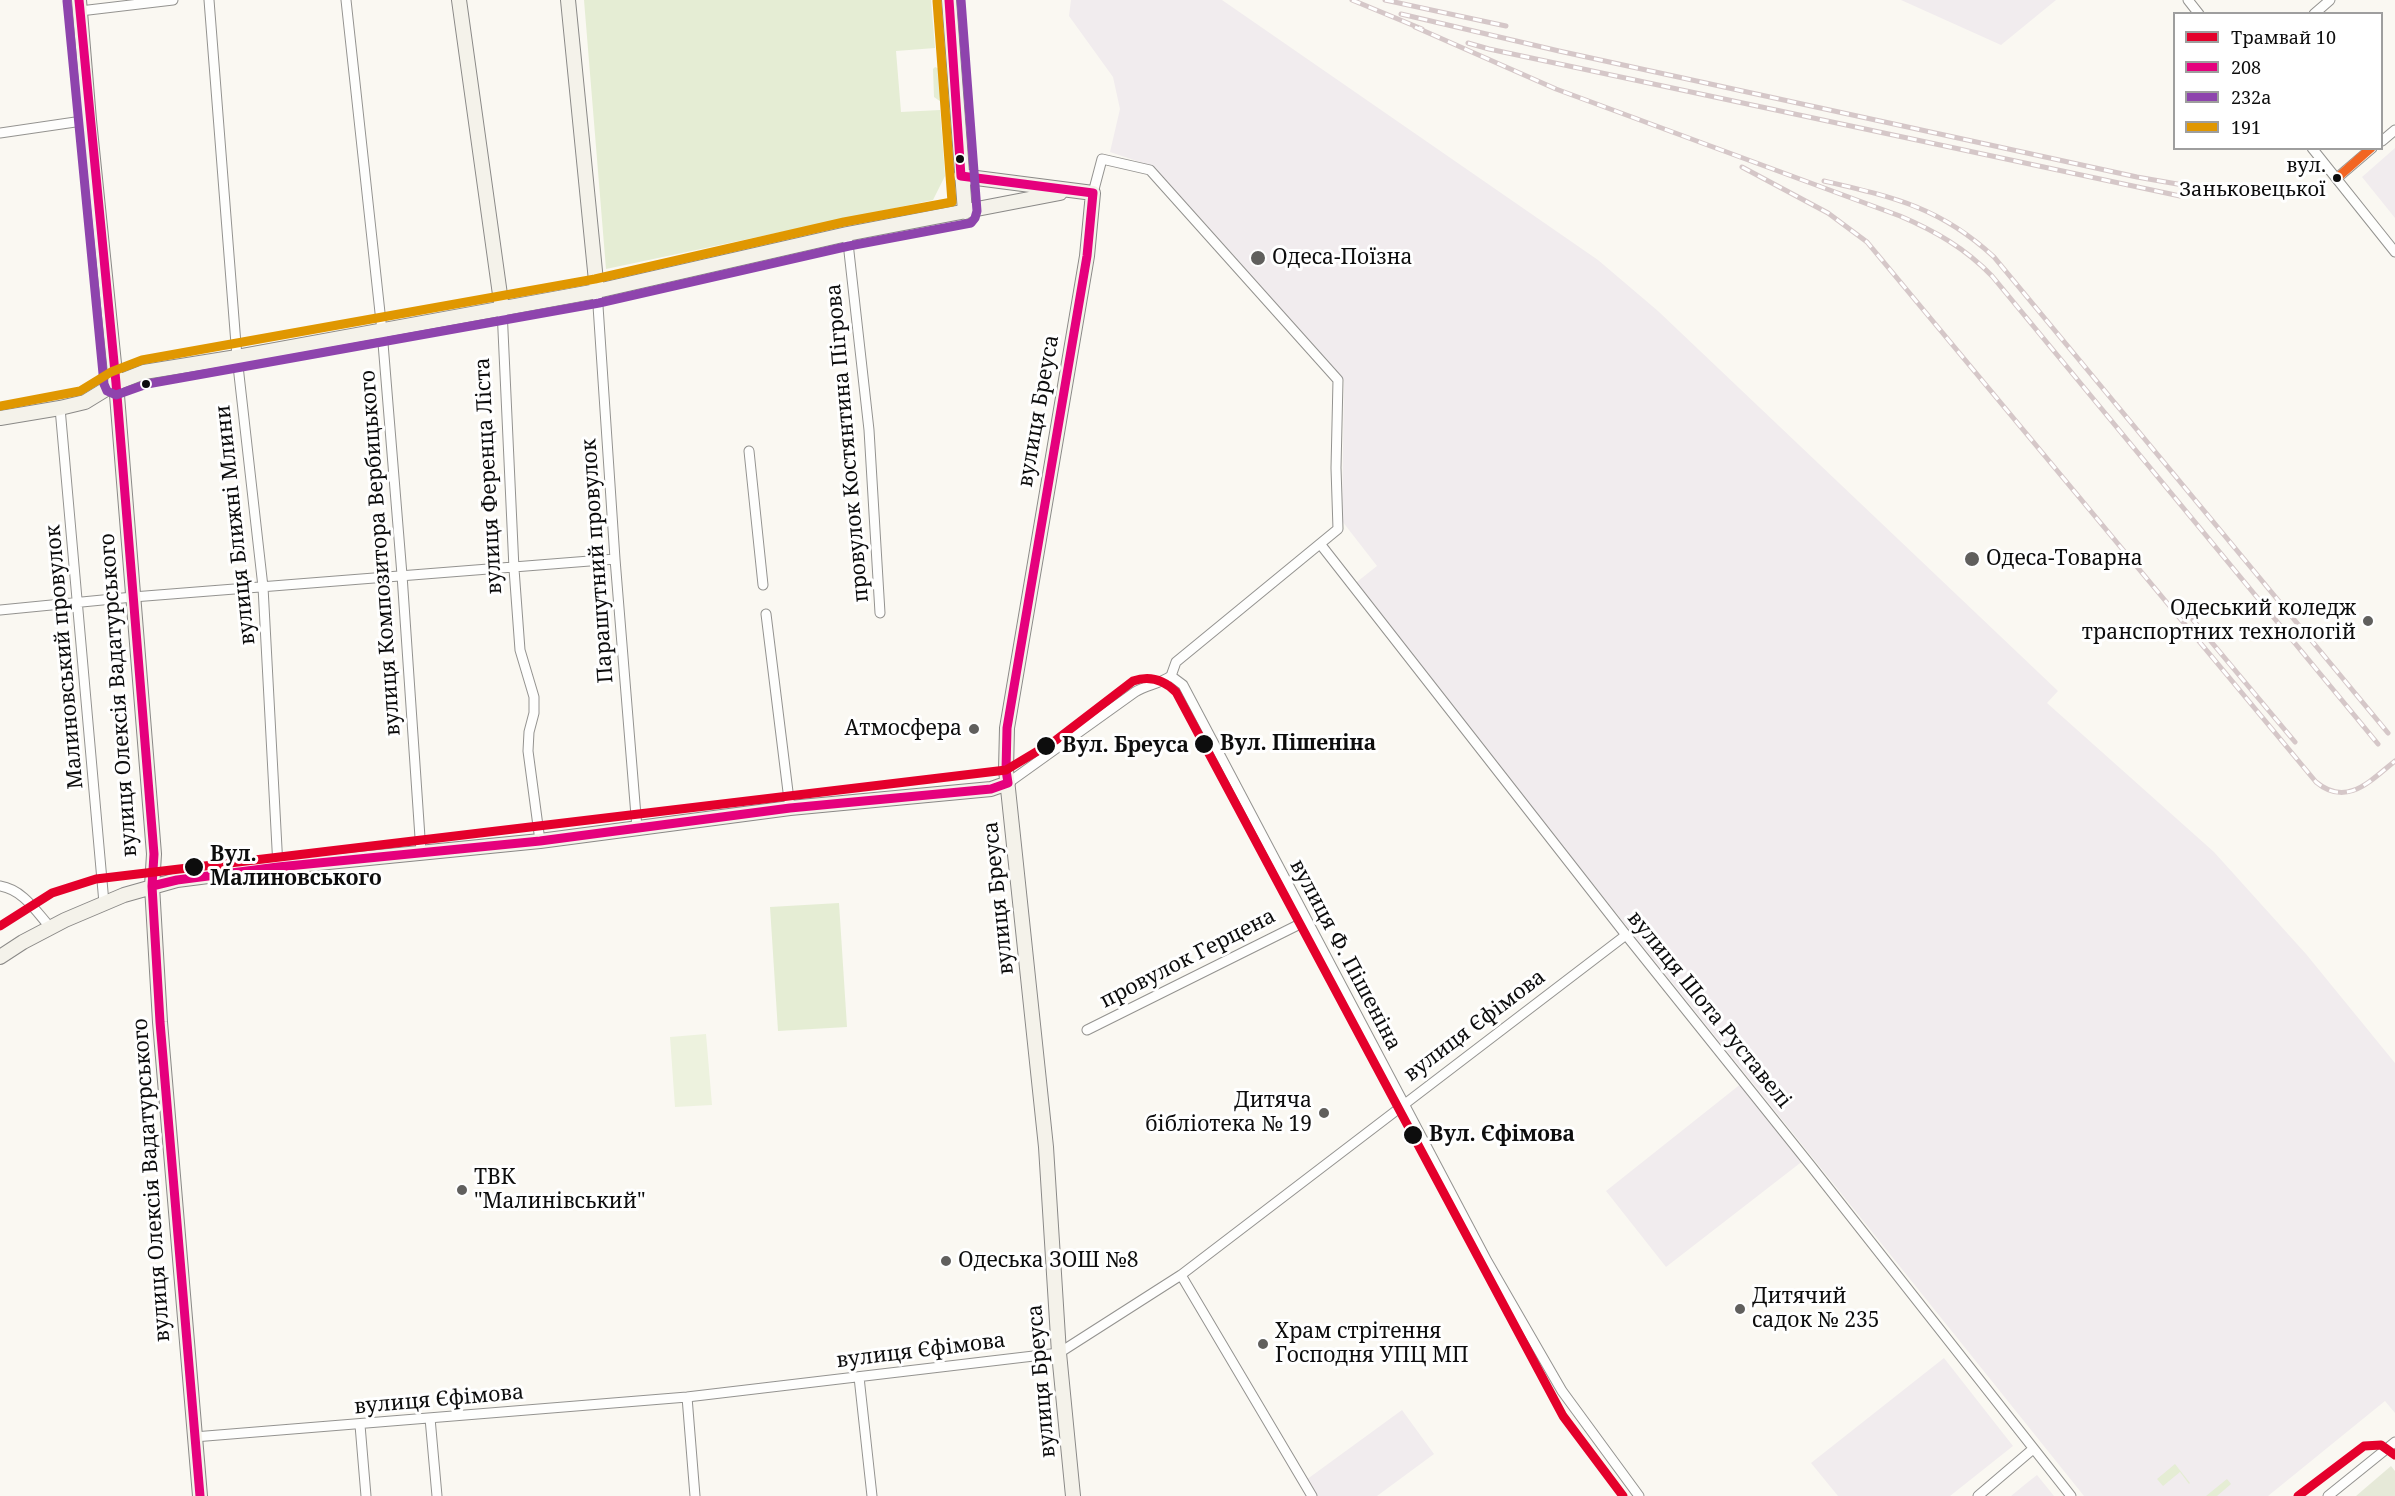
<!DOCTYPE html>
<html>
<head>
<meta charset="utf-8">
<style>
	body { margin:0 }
	#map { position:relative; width:2395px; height:1496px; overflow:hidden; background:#faf8f2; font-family:"Noto Serif",serif }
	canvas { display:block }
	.legend { position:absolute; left:2173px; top:12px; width:210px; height:138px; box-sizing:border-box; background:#fff; border:2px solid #9e9e9e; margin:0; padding:8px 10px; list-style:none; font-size:18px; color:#0d0d0d }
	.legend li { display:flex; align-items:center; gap:12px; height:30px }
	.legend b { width:30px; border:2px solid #9e9e9e }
</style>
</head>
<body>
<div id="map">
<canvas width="2395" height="1496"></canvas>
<ul class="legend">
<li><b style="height:8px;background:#e4002b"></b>Трамвай 10</li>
<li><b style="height:8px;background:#e5007d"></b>208</li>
<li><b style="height:8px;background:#8e44ad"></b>232а</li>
<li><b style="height:8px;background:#e09701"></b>191</li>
</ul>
</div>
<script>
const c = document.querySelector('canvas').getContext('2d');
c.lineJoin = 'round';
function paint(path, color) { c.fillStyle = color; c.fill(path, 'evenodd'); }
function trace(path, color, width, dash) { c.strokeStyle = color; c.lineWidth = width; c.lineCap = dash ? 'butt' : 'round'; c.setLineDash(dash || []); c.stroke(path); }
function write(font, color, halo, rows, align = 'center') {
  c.font = font + ' "Noto Serif",serif'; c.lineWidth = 6; c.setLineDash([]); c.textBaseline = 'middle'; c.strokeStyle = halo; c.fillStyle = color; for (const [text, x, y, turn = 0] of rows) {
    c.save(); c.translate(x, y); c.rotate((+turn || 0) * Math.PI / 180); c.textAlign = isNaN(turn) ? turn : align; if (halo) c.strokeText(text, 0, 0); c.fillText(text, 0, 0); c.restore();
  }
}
paint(new Path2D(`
	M1071 0H1222L1598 260 1658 311 2058 691 2047 703 2214 852 2306 954 2395 1063V1413L2385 1401 2268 1496H2084L1353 585 1377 566 1342 521 1344 381 1152 166 1110 152 1120 109 1113 77 1069 16Z
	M1901 0H2056L2001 45Z
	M2395 148V218L2362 177Z
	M1742 1083 1804 1160 1666 1267 1606 1191Z
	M1944 1358 2013 1446 1950 1496H1838L1811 1463Z
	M1402 1410 1434 1454 1377 1496H1315L1306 1480Z
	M2037 1475 2054 1496H2011L2028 1482Z`), '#f1ecee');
paint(new Path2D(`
	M584 0H931L935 48 896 51 901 112 940 110 945 176 933 200 606 269Z
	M935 67 942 70 944 104 934 97 933 69Z
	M839 903 847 1027 778 1031 770 907Z
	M2175 1464 2190 1483 2189 1484 2180 1472 2163 1486 2157 1479Z
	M2227 1479 2231 1484 2217 1496H2206Z`), '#e5edd4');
paint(new Path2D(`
	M2391 1466 2395 1471V1496H2356Z`), '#e6e9d8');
paint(new Path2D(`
	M706 1034 712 1105 675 1107 670 1037Z`), '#edf2de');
const street = new Path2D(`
	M209 0 237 357 263 587 278 867
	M346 0 382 331 402 575 421 852
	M2188 0 2199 14
	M80 11 173 0
	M2314 14 2330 0
	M0 133 89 120
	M2382 141 2395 130
	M2312 148 2395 252
	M2337 178 2372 148
	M847 234 869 430 880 613
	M597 291 615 559 637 828
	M502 309 514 569 520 650 534 697V713L529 732 528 751 540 841
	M60 408 104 903
	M749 451 763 585
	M1321 545 1626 935 1811 1166 2071 1496
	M0 610 133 597 615 559
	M766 614 790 808
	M1171 676 1183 685 1487 1261 1562 1391 1639 1496
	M1008 783 1135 692C1147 685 1159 684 1171 676L1176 662 1338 529 1336 468 1338 380 1150 170 1102 159 1093 193
	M0 886C23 890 35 910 50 927
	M1087 1030 1306 921
	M1181 1275 1312 1496
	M859 1377 872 1496
	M687 1397 695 1496
	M430 1418 437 1496
	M360 1425 366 1496
	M194 1437 687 1397 1059 1353 1181 1275 1626 935
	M1978 1496 2033 1449
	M2328 1496 2395 1442`);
const secondary = new Path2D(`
	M79 0 89 120 116 383 154 854 152 886 160 1022 200 1496
	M459 0 502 309
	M568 0 597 291
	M949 0 965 212
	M961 176 1093 193 1087 256 1007 728 1006 770 1046 1147 1059 1353 1073 1496
	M0 418 60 408 85 402 116 383 144 372 237 357 597 291 847 234 1060 193
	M0 957 23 942 65 920 124 895 177 880 278 867 540 841 790 808 991 789 1008 783`);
trace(street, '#949390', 11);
trace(secondary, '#8a8987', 16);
trace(street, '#fefefd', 9);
trace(secondary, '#f4f2ea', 14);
const rail = new Path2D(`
	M1352 0 1422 29
	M1385 0 1506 26
	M1401 14 1559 51 2137 177 2183 185
	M1415 27 1556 89 1900 216C1935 231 1965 248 1992 276L2378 744
	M1468 43 1489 49 2180 196
	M1742 167 1828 213 1867 242 2316 782C2347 808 2371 780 2395 761
	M1824 181C1893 197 1940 207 1994 257L2388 733
	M2193 620 2295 742`);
trace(rail, '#d5c7c8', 5);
trace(rail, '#fff', 3, [9]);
trace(new Path2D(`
	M79 0 116 383 154 854 152 886 160 1022 200 1496
	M152 886 177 880 278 867 540 841 790 808 991 789 1008 783 1006 770 1007 728 1087 256 1093 193 961 176 949 0`), '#e5007d', 9);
trace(new Path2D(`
	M67 1 104 384 107 391 116 395 147 384 599 303 849 246 971 223 975 218 977 211 961 0`), '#8e44ad', 9);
trace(new Path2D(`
	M0 406 80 391 111 372 142 360 595 279 844 222 952 202 937 1`), '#e09701', 9);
trace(new Path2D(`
	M2337 178 2371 148`), '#f26522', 9);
trace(new Path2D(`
	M0 926 52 893 96 879 1006 770 1056 740 1133 681C1150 675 1164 680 1176 692L1563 1416 1623 1496
	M2298 1496 2364 1446 2381 1445 2395 1455`), '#e4002b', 9);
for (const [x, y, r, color] of [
	[960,159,5,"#0d0d0d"],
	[2337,178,5,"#0d0d0d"],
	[1258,258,8,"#605f5d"],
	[146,384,5,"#0d0d0d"],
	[1972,559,8,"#605f5d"],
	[2368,621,6,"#605f5d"],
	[974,729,6,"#605f5d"],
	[1204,744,10,"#0d0d0d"],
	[1046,746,10,"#0d0d0d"],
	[194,867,10,"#0d0d0d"],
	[1324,1113,6,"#605f5d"],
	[1413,1135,10,"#0d0d0d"],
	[462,1190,6,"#605f5d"],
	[946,1261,6,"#605f5d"],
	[1740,1309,6,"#605f5d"],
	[1263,1344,6,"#605f5d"]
]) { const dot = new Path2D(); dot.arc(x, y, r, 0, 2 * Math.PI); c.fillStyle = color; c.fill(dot); trace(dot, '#fff', 2); }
write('20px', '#0d0d0d', '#fff', [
	["вул.",2326,166],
	["Заньковецької",2326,190]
], 'right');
write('21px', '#0d0d0d', '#fff', [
	["Одеса-Поїзна",1272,258],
	["Одеса-Товарна",1986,559],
	["Одеський коледж",2356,609,"right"],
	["транспортних технологій",2356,633,"right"],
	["Атмосфера",962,729,"right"],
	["Дитяча",1312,1101,"right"],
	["бібліотека № 19",1312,1125,"right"],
	["ТВК",474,1178],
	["\"Малинівський\"",474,1202],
	["Одеська ЗОШ №8",958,1261],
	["Дитячий",1752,1297],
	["садок № 235",1752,1321],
	["Храм стрітення",1275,1332],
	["Господня УПЦ МП",1275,1356]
], 'left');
write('21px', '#0d0d0d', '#fff', [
	["вулиця Бреуса",1039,411,-80],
	["провулок Костянтина Пігрова",848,443,-95],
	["вулиця Ференца Ліста",489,476,-93],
	["вулиця Ближні Млини",236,525,-96],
	["вулиця Композитора Вербицького",381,553,-94],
	["Парашутний провулок",598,561,-94],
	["Малиновський провулок",65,657,-95],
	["вулиця Олексія Вадатурського",119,695,-94],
	["вулиця Бреуса",999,898,-96],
	["вулиця Ф. Пішеніна",1345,955,62],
	["провулок Герцена",1188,959,-27],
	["вулиця Шота Руставелі",1709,1010,51],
	["вулиця Єфімова",1475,1026,-37],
	["вулиця Олексія Вадатурського",152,1180,-94],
	["вулиця Єфімова",921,1351,-7],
	["вулиця Бреуса",1042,1381,-95],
	["вулиця Єфімова",439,1400,-5]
]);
write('bold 21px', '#0d0d0d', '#fff', [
	["Вул. Пішеніна",1220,744],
	["Вул. Бреуса",1062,746],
	["Вул.",210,855],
	["Малиновського",210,879],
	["Вул. Єфімова",1429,1135]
], 'left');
</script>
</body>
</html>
